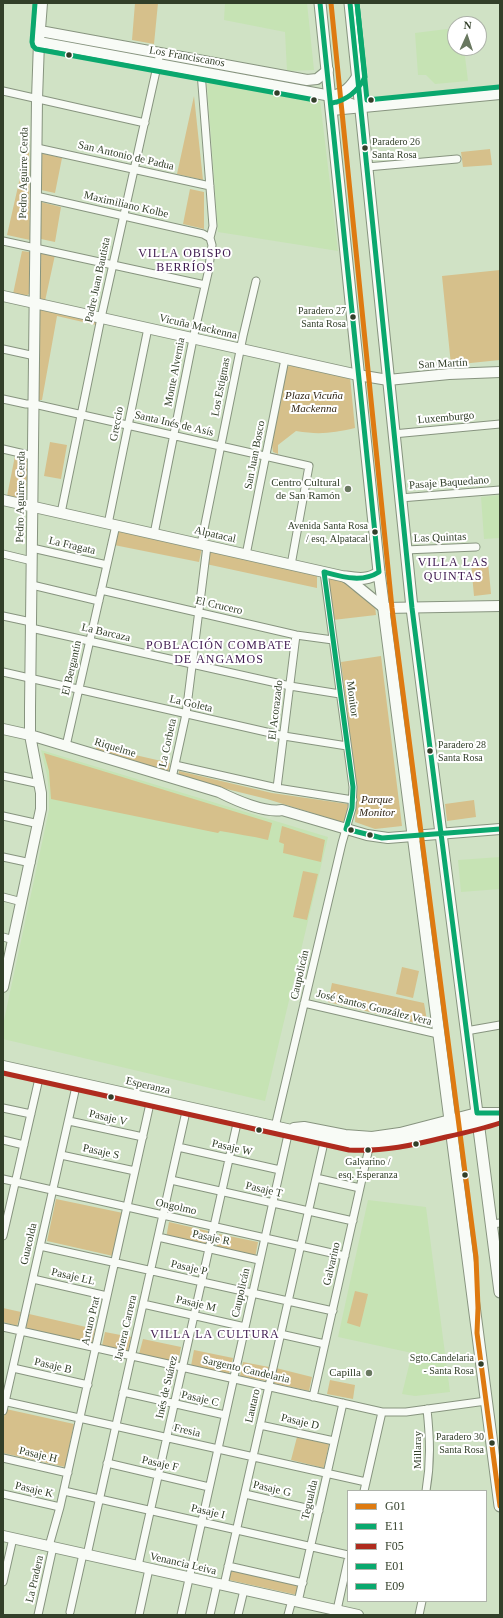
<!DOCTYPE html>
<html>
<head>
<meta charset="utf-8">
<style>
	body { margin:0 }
	#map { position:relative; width:503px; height:1618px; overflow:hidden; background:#d0e2c5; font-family:Georgia,serif }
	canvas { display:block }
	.frame { position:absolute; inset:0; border:4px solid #323f29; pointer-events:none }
	.legend { position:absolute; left:347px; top:1490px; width:140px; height:112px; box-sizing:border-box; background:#fff; border:1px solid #adb2a9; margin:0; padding:5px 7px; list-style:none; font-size:12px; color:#323f29 }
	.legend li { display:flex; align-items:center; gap:8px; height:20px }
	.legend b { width:20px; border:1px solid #adb2a9 }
	.north { position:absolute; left:447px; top:16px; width:40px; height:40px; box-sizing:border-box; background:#fff; border:1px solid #adb2a9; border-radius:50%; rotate:3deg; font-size:11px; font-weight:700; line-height:16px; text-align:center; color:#323f29 }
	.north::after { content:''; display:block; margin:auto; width:14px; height:18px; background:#697860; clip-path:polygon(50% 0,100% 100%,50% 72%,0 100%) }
</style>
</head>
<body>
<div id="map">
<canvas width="503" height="1618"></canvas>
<div class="frame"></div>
<ul class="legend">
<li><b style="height:5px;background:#de7a11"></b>G01</li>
<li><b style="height:5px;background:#0aa86e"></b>E11</li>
<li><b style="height:5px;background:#af2b1e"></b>F05</li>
<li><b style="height:5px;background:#0aa86e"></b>E01</li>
<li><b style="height:5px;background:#0aa86e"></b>E09</li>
</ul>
<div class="north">N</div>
</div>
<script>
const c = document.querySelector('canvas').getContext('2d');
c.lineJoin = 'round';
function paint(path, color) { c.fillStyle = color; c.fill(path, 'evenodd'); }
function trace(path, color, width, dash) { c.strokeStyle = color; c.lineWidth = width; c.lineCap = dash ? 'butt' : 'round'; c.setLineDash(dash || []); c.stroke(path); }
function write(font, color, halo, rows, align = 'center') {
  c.font = font + ' Georgia,serif'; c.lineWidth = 4; c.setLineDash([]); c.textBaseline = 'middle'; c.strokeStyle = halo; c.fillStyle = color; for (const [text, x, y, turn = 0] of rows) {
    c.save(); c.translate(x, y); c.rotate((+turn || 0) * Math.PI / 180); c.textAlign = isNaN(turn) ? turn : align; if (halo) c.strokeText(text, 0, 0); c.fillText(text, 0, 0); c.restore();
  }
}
paint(new Path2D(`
	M225 3H307L314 70 287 71 285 32 224 20Z
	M455 28V48H464L468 81 435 84 426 75H418L415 33Z
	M214 80 320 100 338 251 218 232 207 84Z
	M500 495V538L484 539 481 497Z
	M41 750 328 837 265 1101 3 1039V1025L49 810V793L47 775Z
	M500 857V889L461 892 458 860Z
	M368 1200 426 1207 450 1392 415 1396 402 1394 412 1353 338 1337Z`), '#c6e3b4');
paint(new Path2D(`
	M135 3H158L154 44 132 40Z
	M194 96 203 180 177 174Z
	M29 138 30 240 7 235Z
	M490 149 492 165 463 167 461 152Z
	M41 153 62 158 55 193 41 190Z
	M190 189 204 192V229L183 224Z
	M41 202 61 207 55 242 41 239Z
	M22 251 30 252 29 294 26 296 13 294Z
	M39 252 55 255 45 301 39 300Z
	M500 270V360L451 365 442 276Z
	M40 307 96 321V325L57 316 42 400H37L38 310Z
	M292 365 350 377 355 428C332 433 320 435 296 431L278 445V454L273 452 272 445 285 370 287 367Z
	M50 442 67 445 61 479 44 476Z
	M15 456 28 459 26 497 24 501 7 496Z
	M117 531 202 548 199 562 114 545Z
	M207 551 317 574V588L206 564Z
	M488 562 491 594 474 596 471 563Z
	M329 577 346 582 375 605 376 615 333 620 328 579Z
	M381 656 402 826 375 829 355 822 357 788 341 662Z
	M96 746 170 763 168 774 96 751Z
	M44 753 272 823 268 840C252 836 236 834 220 831L218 833 51 799 49 771Z
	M179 771 272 793 348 804 346 819 343 822 338 821 267 799 178 777Z
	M474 800 476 817 447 821 445 804Z
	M282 826 325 840 321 862 283 853 284 844 279 842Z
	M303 871 318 874 307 920 293 917Z
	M402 967 419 971 413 998 396 994Z
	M332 983 424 1003 428 1026 328 1002Z
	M56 1199 123 1213 113 1256 47 1241Z
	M169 1222 208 1231 205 1246 166 1238Z
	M219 1234 258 1242 255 1258 216 1250Z
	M355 1291 368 1294 360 1327 347 1323Z
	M3 1308 21 1312 17 1326 3 1322Z
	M29 1314 95 1329 92 1343 26 1328Z
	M105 1332 131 1337 128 1351 102 1346Z
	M143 1339 181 1347 178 1363 139 1354Z
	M194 1350 233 1358 229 1374 191 1366Z
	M243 1362 269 1367 266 1381 240 1376Z
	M276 1368 312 1377 309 1391 273 1383Z
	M330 1380 355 1385 353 1399 327 1394Z
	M6 1409 74 1424 65 1467 3 1453V1421Z
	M297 1437 329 1444 324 1468 291 1460Z
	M232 1569 299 1584 297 1595 229 1580Z`), '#d6c08b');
const street = new Path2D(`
	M3 91 145 123
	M37 148 210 186
	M367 167 457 159
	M36 196 203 234 210 238
	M3 241 205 285
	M3 349 35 356
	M3 399 26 404H34L309 466 291 565
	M393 434 500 424
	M3 449 33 456
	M400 498 500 490
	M61 513 101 318 160 53
	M108 524 148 328
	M154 534 193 339 208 273 212 245 210 238 213 226 201 72
	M201 544 243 336 256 281
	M32 548 107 565
	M405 550 476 547
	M3 554 32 561
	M246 555 285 359
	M32 585 99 601
	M101 590 296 635 333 640
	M3 616 31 622
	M31 628 290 686 340 694
	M3 672 284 736 347 746
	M66 746 116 525
	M175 765 277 788 353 800
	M3 776 40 784
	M172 778 186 714 207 546
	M277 788 296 635
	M3 816 39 824
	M3 857 31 863
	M3 897 22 902
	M3 937 14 940
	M304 1003 438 1034
	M466 1031 500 1025
	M3 1108 31 1114
	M69 1121 143 1137
	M275 1127 342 843 352 808 353 787 324 572
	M3 1140 24 1145
	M178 1147 280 1170
	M61 1155 135 1171
	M316 1178 360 1188
	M3 1179 345 1256
	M171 1180 353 1221
	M491 1224 500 1223
	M3 1236 40 1074
	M158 1237 259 1260
	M40 1246 333 1311
	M33 1279 107 1296
	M143 1304 245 1327
	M3 1327 382 1412H406L486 1401
	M280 1334 325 1344
	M13 1368 88 1385
	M123 1392 225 1415
	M313 1397 371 1139
	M3 1401 366 1482
	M3 1411 77 1082
	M260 1425 334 1441
	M3 1458 68 1473
	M107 1463 209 1487
	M64 1491 348 1555
	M364 1491 382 1412
	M426 1491C431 1462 430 1438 427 1409
	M3 1494 60 1507
	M245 1494 319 1511
	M49 1546 60 1507 151 1099
	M87 1555 187 1107
	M138 1566 238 1119
	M228 1566 303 1583
	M3 1582 13 1538
	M224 1585 325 1138
	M298 1602 343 1403
	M337 1610 348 1560
	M70 1612 83 1554
	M38 1615 53 1547
	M139 1615 149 1569
	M181 1615 289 1130
	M210 1615 217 1584
	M238 1615 244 1590
	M288 1615 292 1600
	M419 1615 422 1601`);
const secondary = new Path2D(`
	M40 31 307 80 317 79 328 70
	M39 42 331 96 361 108
	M331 96C344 94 351 87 358 75
	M332 110 500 94
	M3 296 358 375 388 380 449 374 500 372
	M3 500 346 577 384 608 500 606
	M3 729 30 735 219 792C235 800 265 813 282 810L367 835 388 838 500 829
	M3 987 41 809V793L30 735V707L37 99 39 42 42 3
	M3 1066 350 1143C384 1146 414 1138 447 1130 465 1126 482 1122 500 1116
	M294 1128 304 1127 345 1135 372 1137 400 1133 477 1113H500
	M3 1536 358 1615`);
const primary = new Path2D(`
	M320 3 379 572 500 1506
	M350 3 412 608 500 1292
	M346 577C359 579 370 580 379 572`);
trace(street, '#87947f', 9);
trace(secondary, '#87947f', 12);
trace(primary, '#87947f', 13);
trace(street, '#f8fbf6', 7);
trace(secondary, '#f8fbf6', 10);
trace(primary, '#f8fbf6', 11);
trace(new Path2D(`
	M331 3 392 608 476 1257 478 1308 477 1333 500 1506`), '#de7a11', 5);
trace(new Path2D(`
	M320 3 379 572C362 583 343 577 324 572L353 787 352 808 346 829 382 838 500 829
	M350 3 412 608 477 1113H500`), '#0aa86e', 5);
trace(new Path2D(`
	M3 1073 349 1150C383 1152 414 1145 446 1137 464 1133 482 1129 500 1123`), '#af2b1e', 5);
trace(new Path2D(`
	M35 3 32 42 33 46 36 49 315 100
	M332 103C348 100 358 91 365 77L357 3`), '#0aa86e', 5);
trace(new Path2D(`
	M357 3 367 100 499 87`), '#0aa86e', 5);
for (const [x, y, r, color] of [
	[69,55,3.5,"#323f29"],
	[277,93,3.5,"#323f29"],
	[314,100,3.5,"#323f29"],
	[371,100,3.5,"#323f29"],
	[365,148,3.5,"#323f29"],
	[353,317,3.5,"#323f29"],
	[348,489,4,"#697860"],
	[375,532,3.5,"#323f29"],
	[430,751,3.5,"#323f29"],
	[351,830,3.5,"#323f29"],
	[370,835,3.5,"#323f29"],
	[111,1097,3.5,"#323f29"],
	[259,1130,3.5,"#323f29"],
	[416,1144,3.5,"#323f29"],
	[368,1150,3.5,"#323f29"],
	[465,1175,3.5,"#323f29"],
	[481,1364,3.5,"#323f29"],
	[369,1373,4,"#697860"],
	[492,1443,3.5,"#323f29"]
]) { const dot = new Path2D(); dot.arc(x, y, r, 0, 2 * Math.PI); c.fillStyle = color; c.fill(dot); trace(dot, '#fff', 1.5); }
write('10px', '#323f29', '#fff', [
	["Paradero 26",372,142,"left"],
	["Santa Rosa",372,155,"left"],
	["Paradero 27",346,311],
	["Santa Rosa",346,324],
	["Avenida Santa Rosa",368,526],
	["/ esq. Alpatacal",368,539],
	["Paradero 28",438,745,"left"],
	["Santa Rosa",438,758,"left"],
	["Galvarino /",368,1162,"center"],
	["esq. Esperanza",368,1175,"center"],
	["Sgto.Candelaria",474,1358],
	["- Santa Rosa",474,1371],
	["Paradero 30",484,1437],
	["Santa Rosa",484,1450]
], 'right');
write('11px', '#323f29', '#fff', [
	["Los Franciscanos",187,57,10],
	["San Antonio de Padua",126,156,13],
	["Pedro Aguirre Cerda",24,173,-89],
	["Maximiliano Kolbe",126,205,13],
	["Padre Juan Bautista",98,280,-78],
	["Vicuña Mackenna",198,327,13],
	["San Martín",443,364,-3],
	["Monte Alvernia",175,372,-79],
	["Los Estigmas",221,387,-79],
	["Luxemburgo",446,418,-5],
	["Greccio",117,424,-79],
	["Santa Inés de Asís",174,424,13],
	["San Juan Bosco",255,455,-79],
	["Pasaje Baquedano",449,483,-4],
	["Pedro Aguirre Cerda",21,497,-89],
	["Alpatacal",215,535,13],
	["Las Quintas",440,538,-2],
	["La Fragata",72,546,13],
	["El Crucero",219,606,13],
	["La Barcaza",106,633,13],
	["El Bergantín",72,668,-77],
	["Monitor",352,699,82],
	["La Goleta",191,704,13],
	["El Acorazado",276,710,-83],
	["La Corbeta",168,743,-78],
	["Riquelme",115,748,17],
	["Caupolicán",300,975,-77],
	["José Santos González Vera",374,1008,14],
	["Esperanza",148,1086,13],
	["Pasaje V",108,1118,13],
	["Pasaje W",232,1148,13],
	["Pasaje S",101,1152,12],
	["Pasaje T",264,1190,13],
	["Ongolmo",176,1207,13],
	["Pasaje R",211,1238,12],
	["Guacolda",29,1244,-77],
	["Galvarino",332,1264,-77],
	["Pasaje P",189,1268,13],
	["Pasaje LL",73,1277,13],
	["Caupolicán",241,1293,-77],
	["Pasaje M",196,1304,13],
	["Arturo Prat",91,1321,-77],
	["Javiera Carrera",126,1328,-77],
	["Pasaje B",53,1366,13],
	["Sargento Candelaria",246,1370,13],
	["Inés de Suárez",167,1387,-77],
	["Pasaje C",200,1399,13],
	["Lautaro",253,1406,-77],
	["Pasaje D",300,1422,13],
	["Fresia",187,1431,13],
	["Millaray",418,1450,-90],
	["Pasaje H",38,1455,13],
	["Pasaje F",160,1464,13],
	["Pasaje G",272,1489,13],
	["Pasaje K",34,1490,13],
	["Tegualda",310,1500,-77],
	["Pasaje I",208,1512,13],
	["Venancia Leiva",183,1564,13],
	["La Pradera",35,1579,-77]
]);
write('italic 11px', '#322717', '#fff', [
	["Plaza Vicuña",314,396],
	["Mackenna",314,409],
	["Parque",377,800],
	["Monitor",377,813]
]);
write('11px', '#323f29', '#fff', [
	["Centro Cultural",340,483],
	["de San Ramón",340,496],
	["Capilla",361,1373]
], 'right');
c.letterSpacing = '1px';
write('12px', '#3d184e', '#fff', [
	["VILLA OBISPO",185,254],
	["BERRÍOS",185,268],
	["VILLA LAS",453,563],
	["QUINTAS",453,577],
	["POBLACIÓN COMBATE",219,646],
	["DE ANGAMOS",219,660],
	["VILLA LA CULTURA",215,1335]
]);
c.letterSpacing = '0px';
</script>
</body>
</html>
